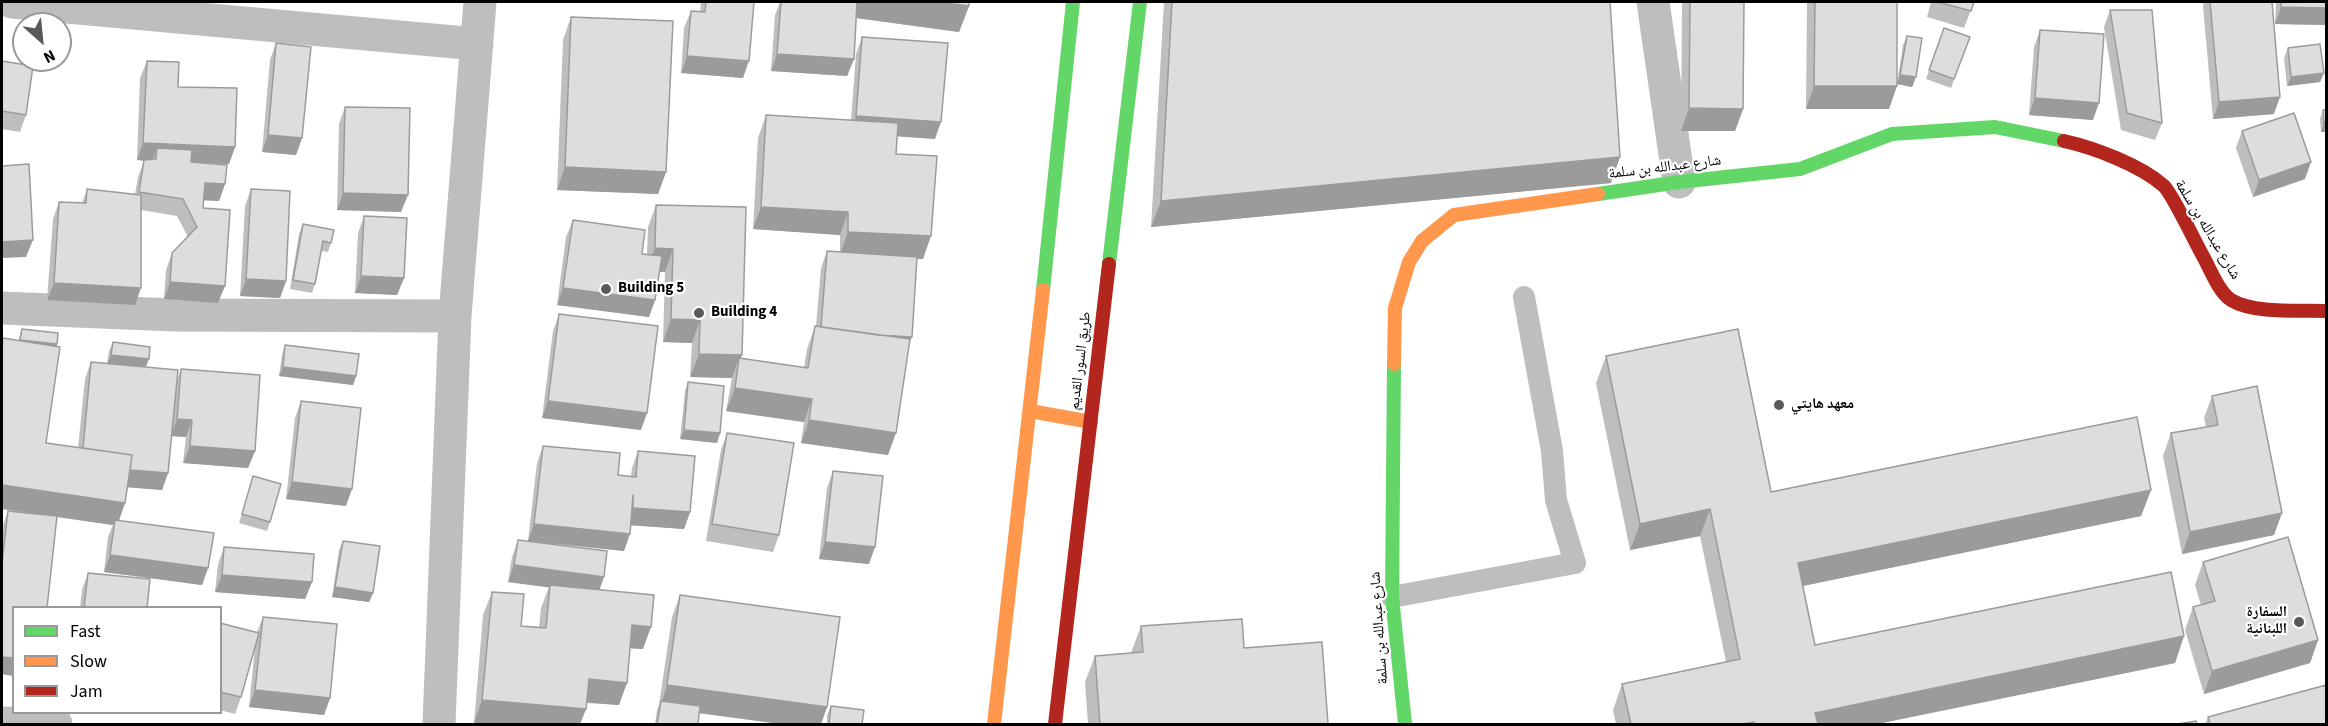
<!DOCTYPE html>
<html>
<head>
<meta charset="utf-8">
<style>
	body { margin:0 }
	#map { position:relative; width:2328px; height:726px; overflow:hidden; background:#fff; font-family:"Source Sans 3",sans-serif }
	canvas { display:block }
	.frame { position:absolute; inset:0; border:3px solid #000; pointer-events:none }
	.legend { position:absolute; left:12px; top:606px; width:210px; height:108px; box-sizing:border-box; background:#fff; border:2px solid #999; margin:0; padding:8px 10px; list-style:none; font-size:18px; color:#000 }
	.legend li { display:flex; align-items:center; gap:12px; height:30px }
	.legend b { width:30px; border:2px solid #999 }
	.north { position:absolute; left:12px; top:12px; width:60px; height:60px; box-sizing:border-box; background:#fff; border:2px solid #999; border-radius:50%; rotate:153deg; font-size:16px; font-weight:700; line-height:24px; text-align:center; color:#000 }
	.north::after { content:''; display:block; margin:auto; width:21px; height:27px; background:#595959; clip-path:polygon(50% 0,100% 100%,50% 72%,0 100%) }
</style>
</head>
<body>
<div id="map">
<canvas width="2328" height="726"></canvas>
<div class="frame"></div>
<ul class="legend">
<li><b style="height:8px;background:#63d668"></b>Fast</li>
<li><b style="height:8px;background:#ff974d"></b>Slow</li>
<li><b style="height:8px;background:#b3261e"></b>Jam</li>
</ul>
<div class="north">N</div>
</div>
<script>
const c = document.querySelector('canvas').getContext('2d');
c.lineJoin = 'round';
function trace(path, color, width, dash) { c.strokeStyle = color; c.lineWidth = width; c.lineCap = dash ? 'butt' : 'round'; c.setLineDash(dash || []); c.stroke(path); }
function paint(path, color) { c.fillStyle = color; c.fill(path, 'evenodd'); }
function write(font, color, halo, rows, align = 'center') {
  c.font = font + ' "Source Sans 3","Noto Naskh Arabic",sans-serif'; c.lineWidth = 4.5; c.setLineDash([]); c.textBaseline = 'middle'; c.strokeStyle = halo; c.fillStyle = color; for (const [text, x, y, turn = 0] of rows) {
    c.save(); c.translate(x, y); c.rotate((+turn || 0) * Math.PI / 180); c.textAlign = isNaN(turn) ? turn : align; if (halo) c.strokeText(text, 0, 0); c.fillText(text, 0, 0); c.restore();
  }
}
trace(new Path2D(`
	M1392 597 1575 563 1556 500 1552 451 1524 297`), '#bebebe', 22);
trace(new Path2D(`
	M12 2 477 44
	M1653 2 1679 182
	M2 308 175 315 455 316
	M2 723 56 724
	M439 724 455 316 480 2`), '#bebebe', 33);
trace(new Path2D(`
	M1598 194 1679 182 1800 169 1892 134 1995 127 2064 141
	M1109 264 1140 2
	M1043 290 1073 2
	M1394 364 1392 597 1405 724`), '#63d668', 14);
trace(new Path2D(`
	M1394 364 1395 308 1409 262 1422 241 1454 215 1598 194
	M1030 411 1091 422
	M994 724 1043 290`), '#ff974d', 14);
trace(new Path2D(`
	M2064 141C2095 148 2140 165 2164 186 2173 195 2196 244 2204 258 2211 271 2219 292 2231 300 2254 314 2299 310 2326 311
	M1055 724 1109 264`), '#b3261e', 14);
paint(new Path2D(`
	M701 2H754L743 78 681 73 684 28 691 11 700 12Z
	M780 2H969V6L959 32 856 18 854 59 847 76 771 71 775 15Z
	M1164 2H1610L1611 183 1151 227Z
	M1682 2H1744L1743 109 1735 131H1681Z
	M1807 2H1897V84L1903 45 1907 36 1916 77 1912 87 1897 84 1889 109H1806Z
	M1931 2H1974L1964 28 1927 17Z
	M2204 2H2272L2274 114 2213 119 2203 6Z
	M2276 2H2326V25L2275 24Z
	M2110 10 2162 123 2155 140 2121 130 2104 27Z
	M571 17 666 172 658 194 557 190 563 40Z
	M1944 28 1970 37 1951 88 1926 79Z
	M2040 30 2093 120 2029 115 2034 47Z
	M862 37 935 139 897 136 896 154 923 259H917L909 344 888 455 801 443 804 422 726 411 732 378 690 377 692 343 663 342 665 272H659L655 300 649 317 557 305 566 237 573 220 642 254H647L648 227 656 205 741 358 804 368 807 349 815 326H816L821 268 827 251 840 252V235L753 229 758 138 766 115 851 120 856 54Z
	M276 43 302 138 296 155 262 152 270 60Z
	M2288 48 2324 73 2320 82 2287 86 2284 58Z
	M2 61 26 115 20 132 2 129Z
	M147 61 178 87 235 147 229 164 206 163 225 184 219 201 203 200V208L218 303 164 299 166 270 172 253 188 237 177 216 141 210 135 305 47 300 53 219 59 202 82 203 87 189 135 194 138 177 144 161 137 160 140 78Z
	M345 107 401 212 337 210 339 124Z
	M2323 110 2326 132H2321L2320 119Z
	M2242 131 2305 179 2253 197 2236 148Z
	M251 189 286 281 280 298 240 296 245 206Z
	M364 216 404 278 397 295 355 293 358 233Z
	M303 224 331 243 328 252 321 251 315 284 312 293 290 289 299 234Z
	M559 314 641 430 542 418 553 331Z
	M22 329 57 344 46 443 78 448 85 379 91 362 107 364 109 351 113 342 146 367 177 381 181 369 255 451 248 468 183 463 186 437 171 436 168 473 162 490 128 487 125 503 119 520 208 568 202 585 104 572 108 537 113 525 57 517 14 608V676L2 674V528L8 511 46 515 2 509V342L3 338 18 341Z
	M285 345 356 376 353 385 279 376 282 355Z
	M1606 356 1771 492 2151 490 2141 516 1803 586 1815 645 2184 636 2175 663 1877 724H1616L1613 710 1622 684 1726 662 1700 536 1630 550 1596 383Z
	M688 382 720 433 717 443 680 439 685 391Z
	M2212 396 2274 535 2182 554 2163 456 2171 433 2206 427 2204 418Z
	M301 401 346 506 286 499 295 418Z
	M727 433 779 535 773 552 706 541 721 450Z
	M543 446 618 475 631 476 632 468 638 451 690 512 684 529 631 525 624 551 528 541 537 463Z
	M833 471 869 564 819 559 827 488Z
	M253 476 270 522 267 531 239 523Z
	M518 540 599 590 643 649 630 648 619 705 587 703 586 709 580 724H495L474 723 483 615 492 592 521 626 539 627 541 608 549 587 508 582 512 557Z
	M343 541 373 593 369 602 332 597 339 550Z
	M224 547 312 582 305 599 215 592 218 564Z
	M2203 562 2318 640 2310 663 2204 694 2185 630 2193 607 2201 605 2195 585Z
	M88 573 147 608H80L82 590Z
	M680 595 827 707 821 724H781L699 713 698 724H655L657 710 659 705 672 617Z
	M263 617 330 698 324 715 249 707 255 647 241 697 235 714 220 710V623L257 632Z
	M1141 626 1244 648 1328 724H1088L1085 682 1095 656 1131 653Z
	M831 706 862 724H827V715Z
	M2208 717 2326 724H2205Z`), '#bebebe');
paint(new Path2D(`
	M809 2H937L969 6 959 32 805 11Z
	M2281 7 2326 8V25L2275 24Z
	M777 54 854 59 847 76 771 71Z
	M687 56 749 61 743 78 681 73Z
	M2324 73 2320 82 2287 86 2291 77Z
	M1900 75 1916 77 1912 87 1897 84Z
	M1814 86H1897L1889 109H1806Z
	M2280 97 2274 114 2213 119 2219 102Z
	M2035 98 2099 103 2093 120 2029 115Z
	M1689 108 1743 109 1735 131H1681Z
	M856 116 941 122 935 139 850 133Z
	M2326 122V132H2321L2324 123Z
	M268 135 302 138 296 155 262 152Z
	M143 143 235 147 229 164 155 161 157 148 152 161 137 160Z
	M1620 157 1611 183 1151 227 1161 201Z
	M2311 162 2305 179 2253 197 2259 180Z
	M565 167 666 172 658 194 557 190Z
	M205 183 225 184 219 201 199 200Z
	M343 193 408 195 401 212 337 210Z
	M761 207 848 212 840 235 753 229Z
	M848 232 931 236 923 259 840 254Z
	M33 240 26 257 2 258V242Z
	M655 248 673 249 665 272 646 271Z
	M361 276 404 278 397 295 355 293Z
	M246 279 286 281 280 298 240 296Z
	M170 282 225 286 218 303 164 299Z
	M54 283 141 288 135 305 47 300Z
	M563 288 655 300 649 317 557 305Z
	M671 319 700 320 692 343 663 342Z
	M821 331 912 337 905 354Z
	M20 340 57 344 54 353 17 349Z
	M699 354 742 355 738 365 739 358 732 378 690 377Z
	M111 355 149 359 145 369 107 364Z
	M283 367 356 376 353 385 279 376Z
	M735 388 812 399 804 422 726 411Z
	M548 401 647 413 641 430 542 418Z
	M177 419 192 420 186 437 171 436Z
	M809 420 896 433 888 455 801 443Z
	M684 430 720 433 717 443 680 439Z
	M190 446 255 451 248 468 183 463Z
	M129 470 168 473 162 490 123 487Z
	M292 482 352 489 346 506 286 499Z
	M2 485 125 503 117 526 115 520 113 525 2 509Z
	M2151 490 2141 516 1788 589 1798 563Z
	M633 508 690 512 684 529 627 525Z
	M1710 509 1700 536 1630 550 1640 524Z
	M2282 513 2274 535 2182 554 2190 532Z
	M534 524 630 534 624 551 528 541Z
	M825 542 875 547 869 564 819 559Z
	M110 555 208 568 202 585 104 572Z
	M514 565 604 577 598 594 508 582Z
	M222 575 312 582 305 599 215 592Z
	M335 587 373 593 369 602 332 597Z
	M632 625 651 627 643 649 624 648Z
	M2184 636 2175 663 1877 724H1811L1815 713Z
	M2318 640 2310 663 2204 694 2212 671Z
	M2 657 14 658V676L2 674Z
	M589 679 627 683 619 705 581 702Z
	M667 685 827 707 821 724H781L660 708Z
	M255 690 330 698 324 715 249 707Z
	M482 700 586 709 580 724H495L474 723Z`), '#9b9b9b');
const building = new Path2D(`
	M706 2H754L749 61 687 56 691 11 705 12Z
	M781 2H857L854 59 777 54Z
	M937 2H969V6Z
	M1172 2H1610L1620 157 1161 201Z
	M1690 2H1744L1743 109 1689 108Z
	M1815 2H1897V86H1814Z
	M1938 2H1974L1971 11Z
	M2210 2H2272L2280 97 2219 102Z
	M2281 2H2326V8L2281 7Z
	M2110 10H2152L2162 123 2127 113Z
	M571 17 673 21 666 172 565 167Z
	M1944 28 1970 37 1954 79 1929 70Z
	M2040 30 2104 34 2099 103 2035 98Z
	M1907 36 1922 38 1916 77 1900 75Z
	M862 37 948 43 941 122 856 116Z
	M276 43 311 47 302 138 268 135Z
	M2320 44 2324 73 2291 77 2288 48Z
	M2 61 33 66 26 115 2 111Z
	M147 61 179 62 178 87 237 88 235 147 143 143Z
	M345 107 410 108 408 195 343 193Z
	M2323 110H2326V122L2324 123Z
	M2294 113 2311 162 2259 180 2242 131Z
	M766 115 898 123 896 154 937 156 931 236 848 232V212L761 207Z
	M157 148 192 150 191 162 227 165 225 184 205 183 203 208 230 210 225 286 170 282 172 253 197 227 183 199 139 192 144 160 156 159Z
	M29 164 33 240 2 242V166Z
	M87 189 141 195V288L54 283 59 202 86 203Z
	M251 189 290 191 286 281 246 279Z
	M656 205 746 207 742 355 699 354 700 320 671 319 673 249 655 248Z
	M364 216 407 218 404 278 361 276Z
	M573 220 645 230 642 254 662 256 655 300 563 288Z
	M303 224 334 230 331 243 323 241 315 284 293 280Z
	M827 251 917 257 912 337 878 335 821 327Z
	M559 314 658 326 647 413 548 401Z
	M815 326 910 339 896 433 809 420 812 399 735 388 739 358 808 368Z
	M22 329 58 333 57 344 20 340Z
	M1738 329 1771 492 2137 417 2151 490 1798 563 1815 645 2171 572 2184 636 1815 713 1818 724H1755L1754 722 1742 724H1631L1622 684 1740 659 1710 509 1640 524 1606 356Z
	M3 338 60 347 46 443 132 455 125 503 2 485V347Z
	M113 342 150 347 149 359 111 355Z
	M285 345 359 354 356 376 283 367Z
	M91 362 178 370 168 473 130 470 132 455 83 448Z
	M181 369 260 375 255 451 190 446 192 420 177 419Z
	M688 382 724 386 720 433 684 430Z
	M2257 386 2282 513 2190 532 2171 433 2218 425 2212 396Z
	M301 401 361 408 352 489 292 482Z
	M727 433 794 443 779 535 712 524Z
	M543 446 620 453 618 475 636 477 638 451 695 456 690 512 633 508V495L630 534 534 524Z
	M833 471 883 476 875 547 825 542Z
	M253 476 281 484 270 522 242 514Z
	M8 511 57 516 47 608H14V658L2 657V563Z
	M115 520 214 533 208 568 110 555Z
	M2288 537 2318 640 2212 671 2193 607 2215 601 2203 562Z
	M518 540 607 551 604 577 514 565Z
	M343 541 380 546 373 593 335 587Z
	M224 547 314 554 312 582 222 575Z
	M88 573 150 579 147 608H84Z
	M550 585 654 595 651 627 632 625 627 683 589 679 586 709 482 700 492 592 524 594 521 626 546 628Z
	M680 595 840 617 827 707 667 685Z
	M263 617 337 624 330 698 255 690Z
	M1242 619 1244 648 1322 642 1328 724H1100L1095 656 1143 652 1141 626Z
	M220 623 259 633 241 697 220 692Z
	M2326 685V724H2210L2208 717Z
	M661 701 700 706 698 724H657Z
	M831 706 864 710 862 724H829Z
	M2196 721 2197 724H2177Z`);
paint(building, '#ddd');
trace(building, '#9b9b9b', 1.5);
for (const [x, y, r, color] of [
	[606,289,6,"#595959"],
	[699,313,6,"#595959"],
	[1779,405,6,"#595959"],
	[2299,622,6,"#595959"]
]) { const dot = new Path2D(); dot.arc(x, y, r, 0, 2 * Math.PI); c.fillStyle = color; c.fill(dot); trace(dot, '#fff', 2); }
write('15px', '#000', '#fff', [
	["شارع عبدالله بن سلمة",1665,168,-7],
	["شارع عبدالله بن سلمة",2207,230,59],
	["طريق السور القديم",1081,361,-83],
	["شارع عبدالله بن سلمة",1380,628,-94]
]);
write('bold 15px', '#000', '#fff', [
	["Building 5",618,289],
	["Building 4",711,313],
	["معهد هايتي",1791,405],
	["السفارة",2287,613,"right"],
	["اللبنانية",2287,630,"right"]
], 'left');
</script>
</body>
</html>
